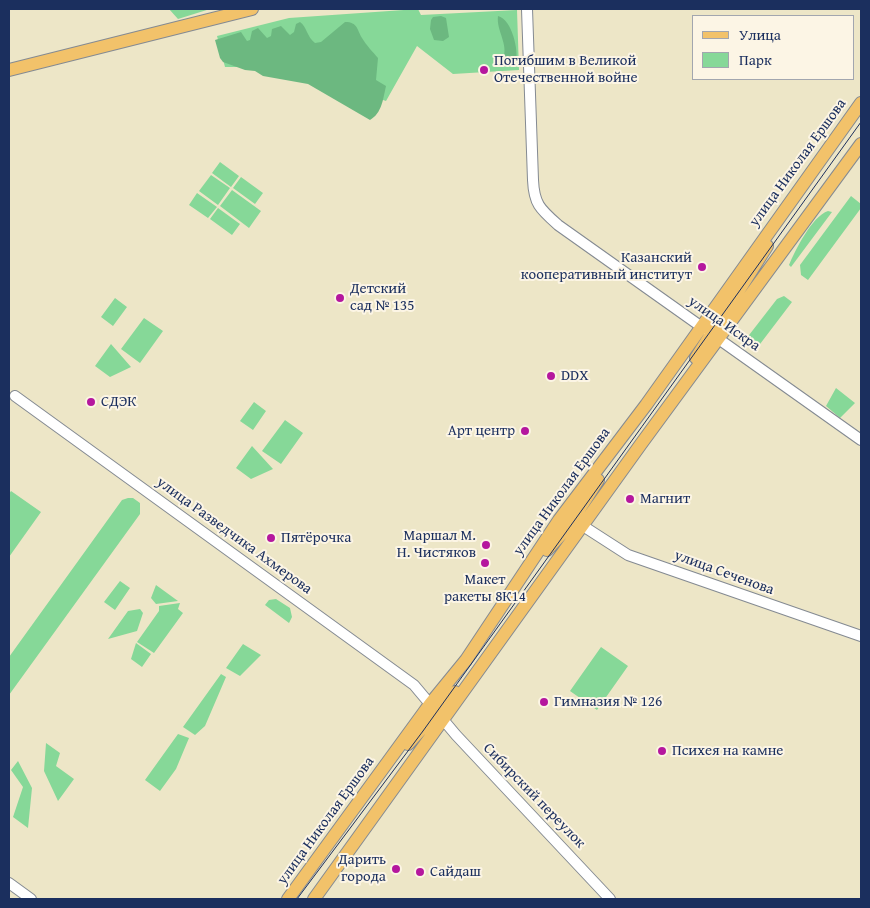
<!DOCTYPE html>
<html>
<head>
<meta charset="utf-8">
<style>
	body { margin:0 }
	#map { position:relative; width:870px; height:908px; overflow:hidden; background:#ede6c7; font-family:"Gentium Book Plus",serif }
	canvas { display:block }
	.frame { position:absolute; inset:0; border:10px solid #1b2f5e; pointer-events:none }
	.legend { position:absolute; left:692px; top:15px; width:162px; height:65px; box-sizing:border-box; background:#fcf5e5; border:1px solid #a2a6af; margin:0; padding:6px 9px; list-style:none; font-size:15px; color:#1b2f5e }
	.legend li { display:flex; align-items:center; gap:10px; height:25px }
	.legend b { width:25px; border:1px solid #a2a6af }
</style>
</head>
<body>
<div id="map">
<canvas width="870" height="908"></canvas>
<div class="frame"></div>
<ul class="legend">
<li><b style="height:6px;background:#f2c26a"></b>Улица</li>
<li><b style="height:14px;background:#86d898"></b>Парк</li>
</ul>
</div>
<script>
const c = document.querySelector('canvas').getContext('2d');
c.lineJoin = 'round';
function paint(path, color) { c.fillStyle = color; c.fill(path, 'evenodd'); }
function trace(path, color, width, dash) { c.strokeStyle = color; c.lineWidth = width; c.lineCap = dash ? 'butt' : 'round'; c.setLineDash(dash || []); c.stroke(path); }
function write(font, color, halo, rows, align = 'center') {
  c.font = font + ' "Gentium Book Plus",serif'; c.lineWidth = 4; c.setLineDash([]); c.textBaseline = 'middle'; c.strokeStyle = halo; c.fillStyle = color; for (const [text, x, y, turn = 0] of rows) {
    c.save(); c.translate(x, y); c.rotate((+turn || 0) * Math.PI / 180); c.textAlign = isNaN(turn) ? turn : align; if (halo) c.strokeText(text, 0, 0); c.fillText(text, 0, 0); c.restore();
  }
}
paint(new Path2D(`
	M169 9H210L178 19Z
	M418 9 421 15 517 10 519 70 453 74 417 46 386 101 288 67H225L217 36 289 18Z
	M220 162 239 176 231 187 212 173Z
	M211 175 230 188 218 205 199 191Z
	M241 177 263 193 255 204 233 188Z
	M232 190 261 211 249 228 220 206Z
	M197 193 217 207 208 218 189 205Z
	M851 196 861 204V208L808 280 801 275 800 265Z
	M218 208 240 224 232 235 210 219Z
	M828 211 832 212 791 267 789 265C795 251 812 216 828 211Z
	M784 296 792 302 757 348 746 339 777 299Z
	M115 298 127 307 113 326 101 317Z
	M144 318 163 331 140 363 121 349Z
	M111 344 131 367 110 377 95 366Z
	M836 388 855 403 840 418 826 406Z
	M254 402 266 411 253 430 240 421Z
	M285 420 303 433 281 464 262 451Z
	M252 446 273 469 251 479 236 468Z
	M11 491 41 512 9 557V494Z
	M128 498H133L140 503V514L9 695V657L122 500Z
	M120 581 130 588 115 610 104 602Z
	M156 585 178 601 156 604 151 598Z
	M276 599 290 608 292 617 289 623 265 605 269 600Z
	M180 603 178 609 183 613 154 653 137 642 159 611V606Z
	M140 609 143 613 137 631 108 639 128 611Z
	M136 643 151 654 142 667 131 659Z
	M243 644 261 655 240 676 226 668Z
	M601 647 628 666 597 710 570 691Z
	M221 674 226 677 205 726 195 735 183 727Z
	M178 734 189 738 176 769 160 791 145 780Z
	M46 743 60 753 56 766 74 779 58 801 44 771Z
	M18 761 32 788 28 828 13 817 23 787 11 770Z`), '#86d898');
paint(new Path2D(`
	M441 16 446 18 449 37 443 41 434 40 430 29 431 20 433 17Z
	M498 16C512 19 519 51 516 62L510 64 503 59C509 44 496 31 498 16Z
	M300 22C307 27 307 37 315 43L321 42 345 22C358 22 357 30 362 38 366 45 373 52 378 58L376 80 386 86C383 99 382 113 370 120L308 84 263 76 255 71 245 70 223 62 220 58 215 40 241 32 247 41 250 40 252 31 258 28 267 38 271 36 272 29 281 26 290 35 294 32 296 24Z`), '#6cb880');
const minor = new Path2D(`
	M527 9 533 180C534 204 540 209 558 225L861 440
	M15 396 414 685 456 735 610 899
	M583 526 628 555 861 636
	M9 883 31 899`);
const major = new Path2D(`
	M9 70 252 9
	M696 358 767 246
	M547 550 568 527 598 480
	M408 744 455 692
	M288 899 430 704 466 660 559 520 646 405 861 103
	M314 899 641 444 861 144`);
trace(minor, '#848a92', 12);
trace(major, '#848a92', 14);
trace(minor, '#fff', 10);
trace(major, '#f2c26a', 12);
trace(new Path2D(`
	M297 899 423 731 861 122`), '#1b2f5e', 1);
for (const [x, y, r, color] of [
	[484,70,5,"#b5179e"],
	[702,267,5,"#b5179e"],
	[340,298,5,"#b5179e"],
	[551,376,5,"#b5179e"],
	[91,402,5,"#b5179e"],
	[525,431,5,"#b5179e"],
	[630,499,5,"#b5179e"],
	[271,538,5,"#b5179e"],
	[486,545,5,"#b5179e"],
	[485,563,5,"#b5179e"],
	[544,702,5,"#b5179e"],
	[662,751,5,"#b5179e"],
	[396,869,5,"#b5179e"],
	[420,872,5,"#b5179e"]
]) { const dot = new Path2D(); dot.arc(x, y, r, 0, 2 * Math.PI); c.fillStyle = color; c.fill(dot); trace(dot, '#fcf5e5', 2); }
write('15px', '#1b2f5e', '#fcf5e5', [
	["Погибшим в Великой",494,61],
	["Отечественной войне",494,78],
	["Казанский",692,258,"right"],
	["кооперативный институт",692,275,"right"],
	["Детский",350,289],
	["сад № 135",350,306],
	["DDX",561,376],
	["СДЭК",101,402],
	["Арт центр",515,431,"right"],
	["Магнит",640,499],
	["Маршал М.",476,536,"right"],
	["Н. Чистяков",476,553,"right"],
	["Пятёрочка",281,538],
	["Макет",485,580,"center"],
	["ракеты 8К14",485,597,"center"],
	["Гимназия № 126",554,702],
	["Психея на камне",672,751],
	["Дарить",386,860,"right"],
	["города",386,877,"right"],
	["Сайдаш",430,872]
], 'left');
write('15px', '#1b2f5e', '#fcf5e5', [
	["улица Николая Ершова",798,163,-54],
	["улица Искра",724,324,35],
	["улица Николая Ершова",562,492,-54],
	["улица Разведчика Ахмерова",234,536,36],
	["улица Сеченова",724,573,20],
	["Сибирский переулок",534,796,46],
	["улица Николая Ершова",326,821,-54]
]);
</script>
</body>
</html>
